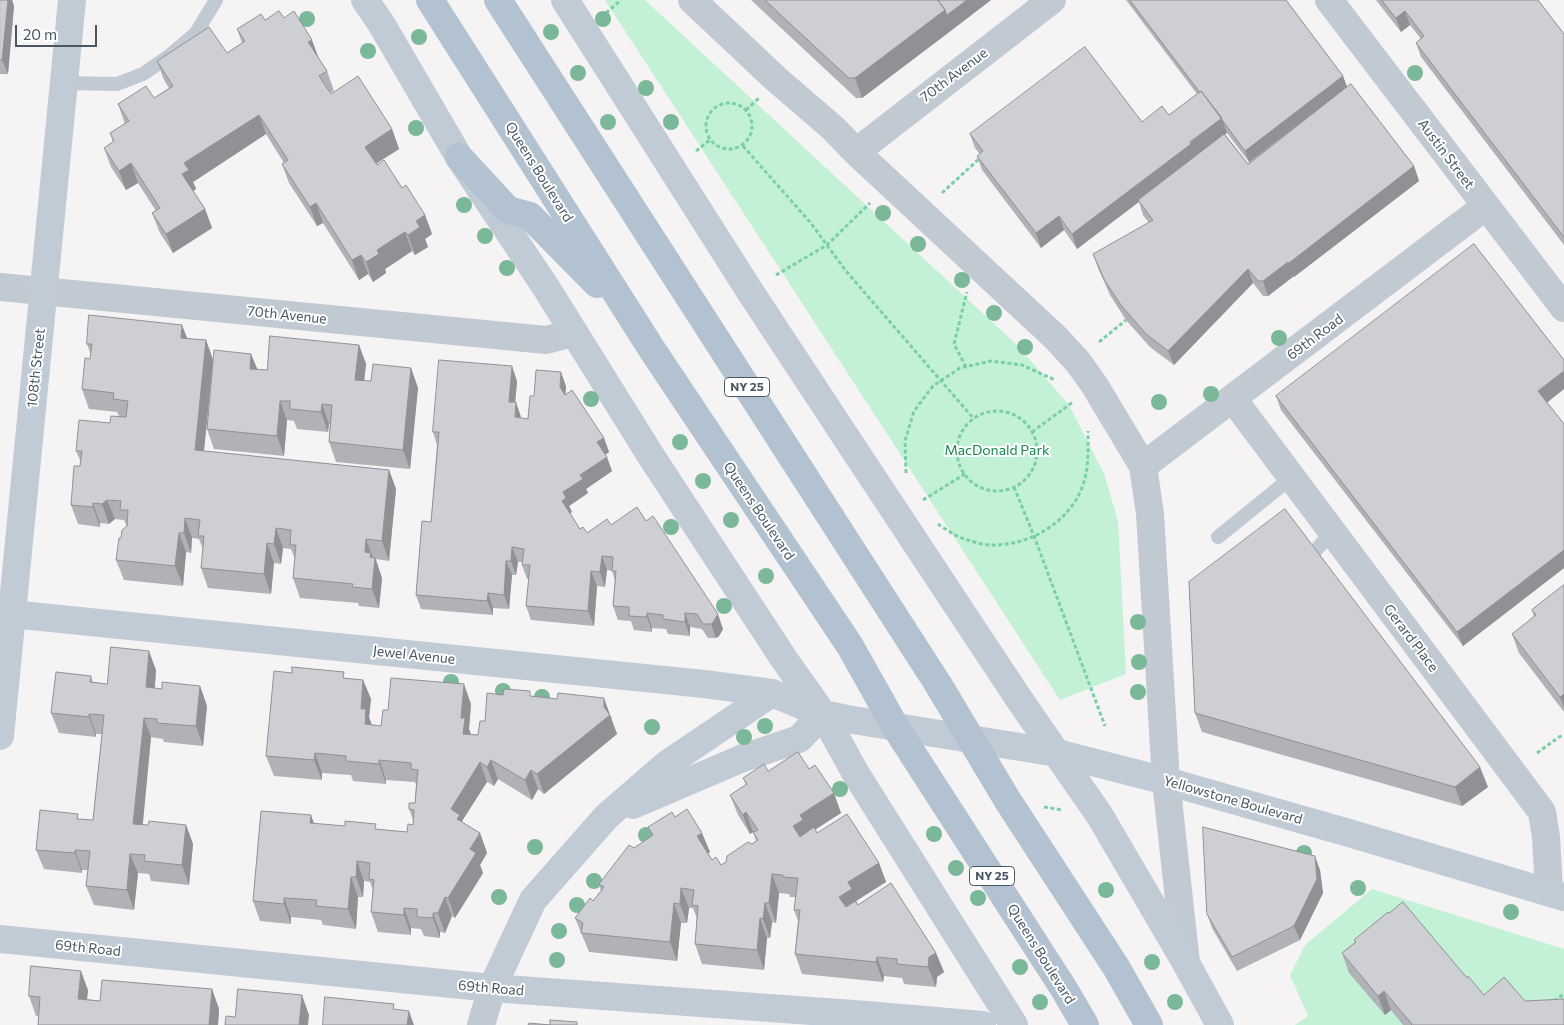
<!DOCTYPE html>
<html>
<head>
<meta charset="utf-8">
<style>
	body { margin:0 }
	#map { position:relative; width:1564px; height:1025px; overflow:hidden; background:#f5f3f3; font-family:Commissioner,sans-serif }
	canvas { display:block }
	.scale { position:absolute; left:15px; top:25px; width:82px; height:22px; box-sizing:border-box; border:2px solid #4a5661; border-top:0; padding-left:6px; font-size:15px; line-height:18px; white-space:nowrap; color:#4a5661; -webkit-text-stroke:4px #fff; paint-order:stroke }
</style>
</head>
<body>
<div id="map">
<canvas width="1564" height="1025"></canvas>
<div class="scale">20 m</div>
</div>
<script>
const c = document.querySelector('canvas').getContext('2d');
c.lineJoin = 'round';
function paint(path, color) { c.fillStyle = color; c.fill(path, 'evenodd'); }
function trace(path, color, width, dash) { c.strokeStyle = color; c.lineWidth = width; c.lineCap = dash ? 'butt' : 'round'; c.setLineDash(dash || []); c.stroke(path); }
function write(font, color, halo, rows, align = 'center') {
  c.font = font + ' Commissioner,sans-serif'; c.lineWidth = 4; c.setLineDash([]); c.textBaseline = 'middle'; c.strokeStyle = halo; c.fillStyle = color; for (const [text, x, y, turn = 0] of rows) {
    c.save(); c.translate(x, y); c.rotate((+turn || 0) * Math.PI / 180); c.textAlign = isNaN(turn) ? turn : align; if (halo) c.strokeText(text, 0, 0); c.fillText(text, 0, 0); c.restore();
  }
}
paint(new Path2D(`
	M605 0H645L1018 346 1069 405 1104 474 1118 521 1126 674 1060 700Z
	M1372 889 1564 949V1025H1295L1308 1016 1290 975 1305 945Z`), '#c3f1d5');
trace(new Path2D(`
	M606 13 621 0
	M706 126a23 23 0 1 1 46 0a23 23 0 1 1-46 0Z
	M746 110 759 98
	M743 146 810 222 846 271 974 419
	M696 151 710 140
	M942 193 981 157
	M776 275 827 245 870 203
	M1099 342 1126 320
	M966 367 954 344 967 292
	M957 451a40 40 0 1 1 80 0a40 40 0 1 1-80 0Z
	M1032 432 1073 402
	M906 473 905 441 914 411 933 386 960 368 991 361 1022 365 1055 380
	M1014 487 1034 536 1105 726
	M923 500 965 474
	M938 524C946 529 956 537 965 539 973 542 983 545 991 545 1030 546 1070 522 1083 485 1089 468 1088 449 1088 431
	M1537 753 1559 737 1564 735
	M1044 807 1063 810
	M1554 1001 1564 994`), '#7ad0a6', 3, [4, 2.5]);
trace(new Path2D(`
	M64 83 117 84 143 74 169 56 196 33 216 0
	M1218 537 1291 478
	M1312 555 1332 531`), '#c1cad2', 14);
trace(new Path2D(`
	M692 0 776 79 833 128 856 152 1056 338 1078 362 1095 386 1143 466 1150 514 1166 781 1186 963
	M1329 0 1564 308
	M856 152 1052 0
	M0 287 546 340 573 333
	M1233 399 1542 812 1546 837 1549 892
	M1143 466 1486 206
	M481 1025 492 988`), '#c1cad2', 28);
trace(new Path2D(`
	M365 0 382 25 459 157 547 289 651 456 784 659 823 714 856 774 1014 1025
	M565 0 751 293 859 457 1019 699 1100 816 1186 963 1220 1025
	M0 613 704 684 772 693 823 714 847 719 1057 753 1166 781 1349 833 1564 897
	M0 736 72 0
	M633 805 743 758 799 739 823 714
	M0 939 492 988 867 1015 982 1025
	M492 988 533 900 607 816 667 764 772 693`), '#c1cbd6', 28);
trace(new Path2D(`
	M430 0 653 351 850 646 896 728 1064 989 1085 1025
	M498 0 938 684 1008 801 1116 967 1149 1025
	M459 157 508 210 530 216 597 284`), '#b3c2d1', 28);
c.fillStyle = '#7bb799';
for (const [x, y] of [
	[307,19],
	[603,19],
	[551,32],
	[419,37],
	[368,51],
	[578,73],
	[1415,73],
	[646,88],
	[608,122],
	[671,122],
	[416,128],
	[464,205],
	[883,213],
	[485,236],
	[918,244],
	[507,268],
	[962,280],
	[994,313],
	[1279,338],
	[1025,347],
	[1211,394],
	[591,399],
	[1159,402],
	[680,442],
	[703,481],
	[731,520],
	[671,527],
	[766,576],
	[724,606],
	[1138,622],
	[1139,662],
	[451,682],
	[503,691],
	[1138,692],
	[542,697],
	[765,726],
	[652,727],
	[744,737],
	[840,789],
	[934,834],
	[646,835],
	[535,847],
	[1304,853],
	[956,868],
	[594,881],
	[1358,888],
	[1106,890],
	[499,897],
	[978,898],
	[577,905],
	[1511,912],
	[559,931],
	[557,960],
	[1152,962],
	[1020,967],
	[1040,1002],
	[1175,1002]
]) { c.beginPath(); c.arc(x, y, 8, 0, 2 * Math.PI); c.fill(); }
paint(new Path2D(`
	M0 0H12L14 6 8 74H0Z
	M751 0H991L862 98H856Z
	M1126 0H1286L1343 76 1347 87 1414 166 1419 181 1294 277V276L1268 296H1263L1253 283 1174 365 1150 347 1126 320 1110 295 1098 268 1093 254 1149 223 1143 215 1139 202 1077 249 1064 230 1041 248 982 170 977 156 980 154 975 148 970 134 1142 122 1169 115 1197 94ZM1227 133 1249 162 1248 164 1225 134Z
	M1376 0H1538L1564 34V245L1421 57 1416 43 1421 39 1410 25 1401 32Z
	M284 18 319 59 327 71 334 91 330 93 331 94 392 129 399 149 376 164 402 188 425 215 432 234 425 239 428 247 415 255 412 251 393 264 385 269 386 273 373 282 368 274 359 280 323 223 317 226 289 183 282 164 284 163 266 134 193 182 196 189 193 191 205 209 212 228 173 253 160 233 152 213 156 211 138 183 126 190 111 167 104 148 113 142 110 133 125 124 118 104 154 98 169 88 164 80 157 61 227 53 242 43 237 29 265 20Z
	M187 339 206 340 213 360 204 451 389 470 396 489 389 561 376 559 382 578 379 608 359 606 358 603 300 598 293 578 295 559 291 549 283 548 281 564 274 563 271 594 208 588 201 568 203 549 199 539 192 538 191 553 186 552 183 586 124 580 116 560 121 538 127 527 124 520 115 519 109 524 100 523V527L78 524 71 505 80 466 81 462 76 451 119 416 117 412 89 409 82 389 91 355 87 344Z
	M359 345 366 364 364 381H371L411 368 418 388 410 469 336 462 329 442 330 424H329L328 432 297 429 294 421 287 420 284 456 214 449 207 429 257 370H267Z
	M1564 360V389L1547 402 1564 424V568L1463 646 1281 410 1276 396Z
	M517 381 515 402 521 418 528 419 534 396 566 386 565 395 604 438 609 452 605 455 612 471 586 489 588 493 569 506 572 512 570 513 580 529 587 533 611 525 723 629 719 636 716 638H708L702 629 690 627V636L668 634 666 629 652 628V632L634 630 631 621 618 620 613 606 615 580 612 571 607 570 605 587 597 586 594 626 531 620 526 606 529 579H527L522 565V562H518L516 575H512L509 609 493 608V615L421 609 416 595 431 522 437 445 433 432Z
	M1564 585V712L1519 653 1512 634 1534 617 1532 610Z
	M156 670 155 688 162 689 200 686 207 706 203 746 164 742 163 739 151 737 142 825H186L193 844 189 885 151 881 149 874 138 873 134 910 94 905 86 886 88 870H82V873L44 869 36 850 79 819 93 820 102 734H96V737L59 733 51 713 91 676 93 682 107 684Z
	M346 678 363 680 371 699 369 717 372 725 381 726 388 710 471 704 469 729 471 734 478 735 485 721 503 695 532 696 612 717 611 719 617 734 544 794 538 789 532 800 498 779 494 786 487 782 462 821 463 823 480 833 487 853 480 865 483 873 455 918 452 916 445 933 440 932V938L424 936 421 929 411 928V935L378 932 371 912 373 890 370 882 364 881 363 897H358L356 929 323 925 321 920 291 917V924L260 921 253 901 314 824 407 832 413 825V820L409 809 415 803 416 785 415 782 386 780V784L353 781 351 775 322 773V780L274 776 266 756Z
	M1195 713 1488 787 1462 806 1202 732Z
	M809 769 841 813 815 830 817 833 879 863 886 882 856 901 858 905 936 953 944 972 937 977 936 987 904 984 902 978 884 976 883 982 802 974 795 954 798 921 794 910 796 897H790L789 894 779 893 776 923 772 922 770 938H767L764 970 702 964 695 944 697 919 693 908H689L687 923H681L677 961 589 952 575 918 593 901 601 891 599 884 634 848 652 836 648 827 675 817 710 852 708 853 712 860 721 865 756 841 753 832 750 834 738 815 730 795 746 785 743 778 768 771Z
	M1320 870 1323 893 1300 940 1237 971 1212 928 1207 914Z
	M1389 913 1467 978 1484 995 1525 1001 1564 1025H1403L1391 1010 1385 1015 1349 973 1342 953 1355 942 1354 940Z
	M212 989 219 1009 218 1025H38V1016H36L29 996 88 990 87 999 100 1001Z`), '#b0b2b7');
paint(new Path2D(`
	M8 0H12L14 6 8 74 2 60Z
	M967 0H991L952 30 947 15Z
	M945 10 952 30 862 98 855 78Z
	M1405 11 1410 25 1401 32 1396 18Z
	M312 40 319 59 308 42Z
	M1343 76 1347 87 1249 162 1245 151Z
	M259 115 266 134 193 182 196 189 189 194 182 174 184 163Z
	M1222 118 1227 133 1196 156V158L1077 249 1072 234Z
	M392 129 399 149 372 166 365 147Z
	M131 163 138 183 126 190 119 171Z
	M1414 166 1419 181 1294 277 1289 263Z
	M316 203 323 223 317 226 310 207Z
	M205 209 212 228 173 253 166 234Z
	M425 215 432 234 425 239 428 247 415 255 408 235 416 221Z
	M1059 216 1064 230 1041 248 1036 233Z
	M405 232 412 251 385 269 386 273 373 282 366 262 377 250Z
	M361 255 368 274 359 280 352 260Z
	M1288 262 1294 276 1268 296 1263 281Z
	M1248 269 1253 283 1174 365 1168 351Z
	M182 325 190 345 181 338Z
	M206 340 213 360 202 470 195 450Z
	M359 345 366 364 362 399 355 380Z
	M251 354 259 373 250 369Z
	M512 366 517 381 514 416 509 402Z
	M411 368 418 388 410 469 403 450Z
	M1564 371V389L1544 405 1538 391Z
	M561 372 566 386 565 401 560 387Z
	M280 401 287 420 284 456 277 436Z
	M516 402 521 417 520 431 515 417Z
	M322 404 329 424 328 432 321 412Z
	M604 438 609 452 602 457 597 442Z
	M607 457 612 471 586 489 588 493 569 506 572 512 567 515 562 501 563 492 580 475Z
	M389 470 396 489 389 561 382 541Z
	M107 500 115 519 109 524 102 504Z
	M93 503 100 523V527L93 507Z
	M185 518 192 538 191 553 184 533Z
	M276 528 283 548 281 564 274 544Z
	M179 533 186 552 183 586 175 566Z
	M366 539 375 564V558L382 578 379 608 372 589 365 552Z
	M267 543 274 563 271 594 264 574Z
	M512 547 518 562 516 575 511 561Z
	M1564 550V568L1463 646 1457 632Z
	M602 556 607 570 605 587 600 572Z
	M506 561 512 575 509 609 504 595Z
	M591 571 597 586 594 626 588 611Z
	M488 593 493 608V615L487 601Z
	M647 613 652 628V632L647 617Z
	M685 613 690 627V636L685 622Z
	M718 614 723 629 719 636 716 638 711 624Z
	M149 651 156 670 153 707 146 687Z
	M363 680 371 699 369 717 373 729 365 724 361 709Z
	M464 684 471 704 469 729 472 738 463 734 461 718Z
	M200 686 207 706 203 746 196 726Z
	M1564 694V707L1560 697Z
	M604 698 617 734 544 794 537 774 604 707Z
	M89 714 96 734V737L89 717Z
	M144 718 151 737 141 844 133 824Z
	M315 753 322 773V780L314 760Z
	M379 760 386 780V784L379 764Z
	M491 760 498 779 494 786 487 767Z
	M480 762 487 782 462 821 467 834 451 809Z
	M1480 767 1488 787 1462 806 1455 787Z
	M531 770 538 789 532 800 525 780Z
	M834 793 841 813 808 834 800 846 793 826 800 815Z
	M746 812 753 832 750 834 743 815Z
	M311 815 318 835 310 823Z
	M186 825 193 844 189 885 182 865Z
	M480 833 487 853 480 865 483 873 455 918 448 898 470 849Z
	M702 833 710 852 704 856 697 836Z
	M75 850 82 870V873L75 853Z
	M130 854 138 873 134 910 127 890Z
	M1315 856 1320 870 1323 893 1300 940 1294 926Z
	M357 861 364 881 363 897 356 877Z
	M879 863 886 882 856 901 859 908 846 917 839 897 848 882Z
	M772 874 779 893 776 923 769 903Z
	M351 877 358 897 356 929 348 909Z
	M681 888 689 908 687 923 680 904Z
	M445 897 452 916 445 933 438 913Z
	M284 898 291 917V924L284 904Z
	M674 903 681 923 677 961 670 942Z
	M765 903 772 922 770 938 763 919Z
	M404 908 411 928V935L404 915Z
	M433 913 440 932V938L433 918Z
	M760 918 767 938 764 970 757 950Z
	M936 953 944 972 937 977 936 987 928 967 929 957Z
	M877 957 884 976 883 982 876 962Z
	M81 971 88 990 85 1018 78 999Z
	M212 989 219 1009 218 1025H209Z
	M1384 991 1391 1010 1385 1015 1378 996Z
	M302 995 309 1015 308 1025H299Z
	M409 1011 414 1025H407Z`), '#909195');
const building = new Path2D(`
	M0 0H8L2 60H0Z
	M765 0H938L945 10 855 78H849Z
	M938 0H967L947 15 945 10Z
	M1130 0H1286L1343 76 1245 151 1201 91 1200 92Z
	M1382 0H1538L1564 34V237L1416 43 1424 36 1405 11 1396 18Z
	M279 11 284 18 294 11 312 40 308 42 327 71 319 76 331 94 358 76 392 129 365 147 377 165 384 160 402 188 406 185 425 215 416 221 420 227 408 235 405 232 386 244 377 250 379 254 366 262 361 255 352 260 316 203 310 207 282 164 288 160 259 115 184 163 189 170 182 174 205 209 166 234 152 213 160 208 131 163 119 171 104 148 114 141 110 133 129 121 118 104 146 86 154 98 173 86 157 61 209 27 227 53 245 41 237 29 261 14 265 20Z
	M1085 47 1142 122 1162 106 1169 115 1201 91 1222 118 1190 142 1191 144 1072 234 1059 216 1036 233 977 156 983 151 970 134Z
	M1351 84 1414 166 1289 263 1288 262 1263 281H1258L1248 269 1168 351 1145 333 1121 305 1105 281 1093 254 1153 220 1138 200 1224 134 1248 164Z
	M1474 244 1564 360V371L1538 391 1564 424V550L1457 632 1276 396Z
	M89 315 182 325 181 338 206 340 195 450 389 470 382 541 366 539 365 552 371 553 370 557 375 558 372 589 352 587 353 584 293 578 296 545H290L291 530 276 528 274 544 267 543 264 574 201 568 204 536H198L200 520 185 518 184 533H179L175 566 116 560 119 538H121L122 530 127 526 128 510H120L121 501 107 500 102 504 93 503V507L71 505 74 466H80L82 451H76L79 420 110 423 111 416 126 417 128 401 113 399 114 393 82 389 85 358 90 359 92 344H87Z
	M270 336 359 345 355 380 371 381 373 364 411 368 403 450 329 442 332 405 322 404 321 412 290 409V401H280L277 436 207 429 214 350 251 354 250 369 267 370Z
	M439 360 512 366 509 402H516L515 417 528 419 530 396H534L536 370 561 372 560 387 565 395 572 390 604 438 597 442 607 457 580 475 583 479 563 492 566 498 562 501 580 529 583 527 587 533 607 519 611 525 637 507 646 521 653 516 718 614 714 621 711 624H703L697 614 685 613V622L663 619V615L647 613V617L629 616V607L613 606 616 571H612L613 557 602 556 600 572 591 571 588 611 526 606 530 565H522L524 549 512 547 511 561H506L504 595 488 593 487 601 416 595 422 521 431 522 439 432H433Z
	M1285 509 1480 767 1455 787 1195 713 1189 582Z
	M1564 585V694L1560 697 1512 634 1536 615 1532 610Z
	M111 647 149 651 146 687 162 689V682L200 686 196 726 157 723V719L144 718 133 824 148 825 149 821 186 825 182 865 144 861 145 855 130 854 127 890 86 886 90 851 75 850V853L36 850 40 810 78 814 77 819 93 820 104 715 89 714V717L51 713 56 672 91 676 90 682 107 684Z
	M292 667 344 672 343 678 363 680 361 709H366L365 724 381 726 383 710H388L391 678 464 684 461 718H465L463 734 478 735 480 721H485L487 693 503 695 504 689 530 691V696L557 699 558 693 604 698V707L610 715 537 774 531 770 525 780 491 760 487 767 480 762 451 809 460 815 457 819 480 833 470 849 476 853 448 898 445 897 438 913H433V918L417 917V909L404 908V915L371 912 374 880 369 879 370 863 357 861 356 877H351L348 909 316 906 317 900 284 898V904L253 901 261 811 311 815 310 823 345 826V821L376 824 375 829 407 832 408 824 413 825 414 810 409 809V803H415L418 770 411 769V763L379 760V764L346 761V756L315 753 314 760 266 756 274 671 292 673Z
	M798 752 809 769 815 765 834 793 800 815 803 820 793 826 800 837 814 827 817 833 847 814 879 863 848 882 852 889 839 897 846 907 855 901 858 905 891 883 936 953 929 957 928 967 897 964V959L877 957 876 962 795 954 800 910H794L798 878 783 877V875L772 874 769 903H765L763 919 760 918 757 950 695 944 698 906 692 905 694 890 681 888 680 904 674 903 670 942 581 933 583 923 575 918 590 898 593 901 604 887 599 884 629 845 634 848 653 835 648 827 672 812 675 817 687 809 702 833 697 836 712 860 716 857 721 865 726 862 727 856 748 842 752 844 758 840 753 832 758 830 746 812 743 815 730 795 747 784 743 778 764 764 768 771Z
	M1203 827 1315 856 1317 879 1294 926 1232 957 1207 914Z
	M1403 902 1467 978 1468 976 1484 995 1504 977 1525 1001 1564 999V1025H1411L1412 1024 1384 991 1378 996 1342 953 1356 942 1354 940 1388 912 1389 913Z
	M31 966 81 971 78 999 100 1001 102 980 212 989 209 1025H38L40 997 29 996Z
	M238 989 302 995 299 1025H225L226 1016 235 1017Z
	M325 997 394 1004 393 1009 409 1011 407 1025H323Z
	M550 1020 577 1022V1025H528L529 1023 550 1025Z`);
paint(building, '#cdcfd5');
trace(building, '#909195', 1);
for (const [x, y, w] of [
	[747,387,45],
	[992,876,45]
]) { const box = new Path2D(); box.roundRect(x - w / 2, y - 9.5, w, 19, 4); c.fillStyle = '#fff'; c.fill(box); trace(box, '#4a5661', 1); }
write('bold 12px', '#4a5661', null, [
	["NY 25",747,387],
	["NY 25",992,876]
]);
write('14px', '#4a5661', '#fff', [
	["70th Avenue",954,75,-37],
	["Austin Street",1446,154,53],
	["Queens Boulevard",539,172,58],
	["70th Avenue",287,315,6],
	["69th Road",1315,337,-37],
	["108th Street",36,368,-84],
	["Queens Boulevard",759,511,56],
	["Gerard Place",1411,638,53],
	["Jewel Avenue",414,655,6],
	["Yellowstone Boulevard",1233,800,16],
	["69th Road",88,948,6],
	["Queens Boulevard",1041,954,58],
	["69th Road",491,988,5]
]);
write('14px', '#17864f', '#fff', [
	["MacDonald Park",997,450]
]);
</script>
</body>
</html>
